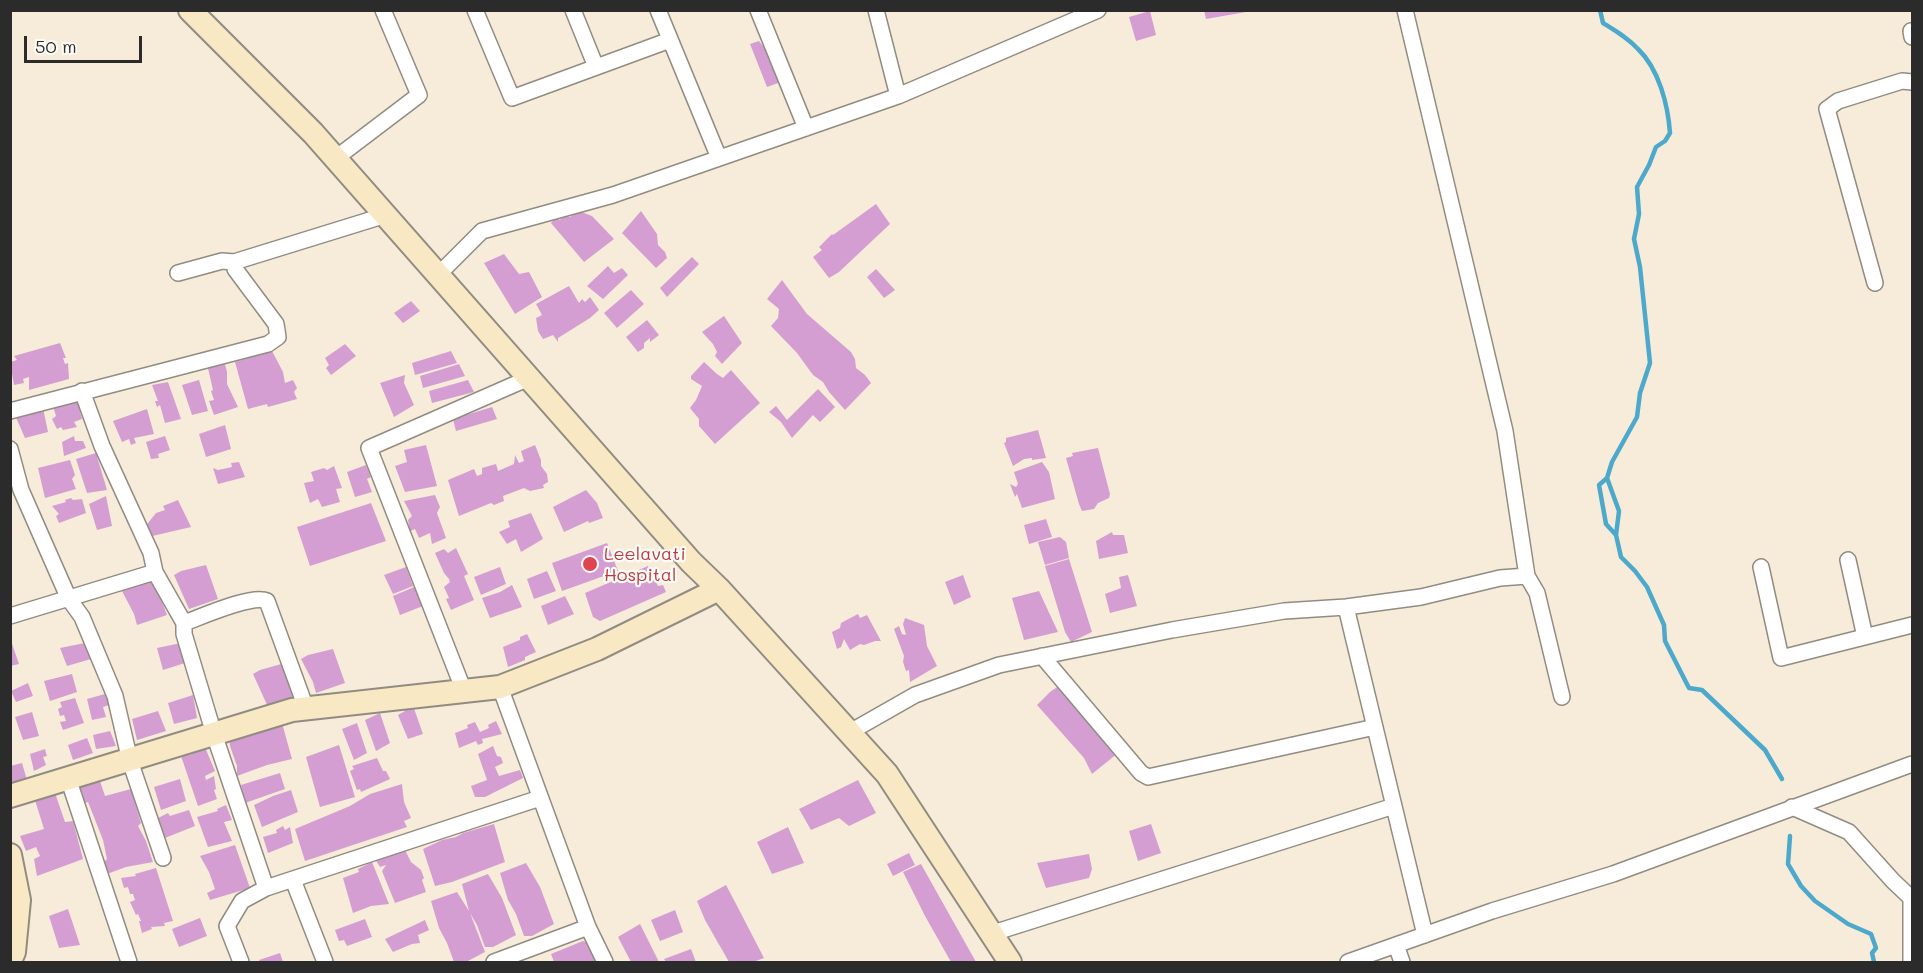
<!DOCTYPE html>
<html>
<head>
<meta charset="utf-8">
<style>
	body { margin:0 }
	#map { position:relative; width:1923px; height:973px; overflow:hidden; background:#f7ecd9; font-family:Mali,sans-serif }
	canvas { display:block }
	.frame { position:absolute; inset:0; border:12px solid #2b2b2b; pointer-events:none }
	.scale { position:absolute; left:24px; top:36px; width:118px; height:27px; box-sizing:border-box; border:3px solid #2b2b2b; border-top:0; padding-left:8px; font-size:18px; line-height:21px; white-space:nowrap; color:#2b2b2b; -webkit-text-stroke:4px #fdfcf7; paint-order:stroke }
</style>
</head>
<body>
<div id="map">
<canvas width="1923" height="973"></canvas>
<div class="frame"></div>
<div class="scale">50 m</div>
</div>
<script>
const c = document.querySelector('canvas').getContext('2d');
c.lineJoin = 'round';
function trace(path, color, width, dash) { c.strokeStyle = color; c.lineWidth = width; c.lineCap = dash ? 'butt' : 'round'; c.setLineDash(dash || []); c.stroke(path); }
function paint(path, color) { c.fillStyle = color; c.fill(path, 'evenodd'); }
function write(font, color, halo, rows, align = 'center') {
  c.font = font + ' Mali,sans-serif'; c.lineWidth = 4.5; c.setLineDash([]); c.textBaseline = 'middle'; c.strokeStyle = halo; c.fillStyle = color; for (const [text, x, y, turn = 0] of rows) {
    c.save(); c.translate(x, y); c.rotate((+turn || 0) * Math.PI / 180); c.textAlign = isNaN(turn) ? turn : align; if (halo) c.strokeText(text, 0, 0); c.fillText(text, 0, 0); c.restore();
  }
}
trace(new Path2D(`
	M1600 10 1603 23C1616 31 1628 38 1638 49 1659 69 1668 105 1670 133L1665 141 1656 147 1649 165 1637 187 1639 214 1634 239 1640 267 1650 363 1640 393 1637 417 1612 462 1607 478 1599 485 1606 524 1616 535 1621 557 1635 571 1647 587 1664 625 1665 641 1689 688 1702 690 1765 750 1782 779
	M1607 478 1619 511 1616 535
	M1790 836 1788 864 1801 886 1815 901 1848 924 1871 934 1876 948 1872 953 1874 962`), '#4da9cb', 4.5);
paint(new Path2D(`
	M1204 10H1246V12L1206 19Z
	M1150 11 1156 35 1136 41 1129 17Z
	M759 41 766 50 781 82 767 87 750 44Z
	M876 204 890 224 839 272 829 278 813 257 822 250 819 247 832 234 833 235Z
	M579 211 592 216 614 239 584 262 551 223 557 216 559 220 566 216 570 217Z
	M641 211 657 234 658 245 665 252 667 258 656 268 622 233Z
	M504 254 519 274 529 272 542 297 515 314 484 263Z
	M692 257 699 264 667 297 660 288Z
	M608 266 614 273 622 268 628 275 603 299 587 286Z
	M876 269 895 290 884 298 867 277Z
	M782 280 807 314 851 352 855 359 856 368 865 375 871 383 845 410 829 392 823 382 813 375 797 353 771 326 778 318 779 309 767 299Z
	M569 286 579 303 582 299 585 302 590 297 599 310 590 318 558 338V342L553 335 543 339 538 331 536 318 542 315 536 304Z
	M631 290 644 304 617 328 604 313Z
	M411 301 420 311 403 323 394 313Z
	M724 316 742 343 722 364 715 356 717 352 713 344 702 332Z
	M647 320 659 335 650 342V338L644 343V348L638 352 626 337Z
	M60 343 66 358H63L65 364 68 363 69 379 29 390V377L23 379 24 383 14 385 10 362 17 360 14 356Z
	M345 344 356 356 331 375 326 368 329 365 325 358Z
	M272 351 283 372 285 383 293 380 297 388 294 392 297 399 268 407 267 404 248 409 235 362Z
	M451 351 457 363 415 375 412 363Z
	M223 357 227 372V384L238 407 214 415 209 401 214 400 211 391 213 390 207 364Z
	M704 362 717 374 723 378 731 370 760 403 715 444 699 426V419L690 408 696 400 702 386 691 379V376Z
	M459 364 465 376 423 388 420 376Z
	M405 375 404 383 414 405 394 417 380 383Z
	M199 380 208 411 192 415 182 385Z
	M468 380 474 392 432 403 429 391Z
	M168 382 181 419 165 423 160 405 157 407 155 401H158L152 385Z
	M818 389 835 407 820 422 813 415 792 438 781 422 769 412 776 406 787 420Z
	M79 396 83 411H80L82 419 74 422 77 427 63 430 61 427 57 429 52 419 56 416 52 403Z
	M42 403 48 432 25 438 14 413Z
	M492 407 497 419 456 431 453 419Z
	M147 409 154 434 134 438 136 443 131 445 129 439 122 442 113 421Z
	M225 425 231 449 206 457 199 434Z
	M1038 430 1046 458 1032 460V458L1024 459 1013 466 1004 443 1006 442V438Z
	M74 436 75 441H83L86 448 64 456 62 442Z
	M165 436 170 450 158 454 159 458 151 459 146 442Z
	M426 445 437 486 405 492 395 466 407 462 404 450Z
	M535 445 541 460V466L547 474 548 482 543 485 544 488 530 491 524 488 503 496 504 501 494 505 491 503 459 516 448 480 474 469 477 476 482 474V468L496 464 498 471 514 464 515 455 519 463 524 461 521 451Z
	M1098 448 1110 494 1109 498 1098 503 1094 509 1082 511 1079 504 1066 458 1073 456 1072 453Z
	M96 453 107 490 87 493 76 459Z
	M70 460 75 475 72 479 76 489 45 498 38 468Z
	M239 462 245 477 218 484 213 468 218 470 232 467 231 463Z
	M1042 462 1049 472 1055 499 1022 508 1017 494 1015 497 1010 484 1016 487 1018 484 1014 472Z
	M366 465 371 477 367 479 372 492 355 497 347 472Z
	M334 466 342 488 336 489 340 502 322 507 318 499 310 503 304 483 314 481 311 472 324 468 327 470Z
	M586 490 597 503 603 518 589 523 588 521 564 532 553 507Z
	M435 495 440 507 437 513 446 538 432 544 430 533 419 538 415 529 410 531 408 520 412 516 404 501Z
	M106 496 112 526 97 530 89 504Z
	M71 498 73 500 82 499 86 513 59 523 56 516 59 514 52 506 66 502 65 500Z
	M178 500 191 527 148 537 144 528 156 513 165 510 163 506Z
	M371 503 386 541 310 566 297 527Z
	M531 513 543 539 521 552 516 539 507 544 499 532 510 527 508 521Z
	M1046 519 1052 537 1029 544 1024 525Z
	M1112 532 1113 535H1124L1128 553 1099 559 1096 541Z
	M1060 537 1066 542 1069 558 1045 565 1038 542Z
	M607 543 618 571 562 591 552 563Z
	M456 548 468 574 464 576 474 600 451 610 446 599 449 598 444 587 450 582 449 579 444 573 435 553 444 549 448 553Z
	M1069 559 1092 632 1071 642 1065 632 1045 566Z
	M206 565 218 599 189 609 174 575 181 571Z
	M648 566 658 586 663 585 666 592 600 621 593 617 585 593Z
	M406 567 413 586 393 594 384 575Z
	M500 567 506 584 481 595 474 577Z
	M547 571 556 591 534 599 527 579Z
	M963 575 971 597 954 605 945 582Z
	M1128 575 1137 606 1110 613 1105 594 1121 588 1119 577Z
	M154 581 167 615 137 625 134 614 122 591 129 587Z
	M512 585 522 607 490 618 482 598 500 592Z
	M414 587 423 606 400 615 393 596Z
	M1039 591 1058 632 1024 640 1012 598Z
	M565 596 574 614 548 625 541 606Z
	M858 614 860 618 867 615 881 641H875L864 645 860 644 850 650 844 639 841 647 837 649 832 632 840 628 841 623Z
	M905 618 924 625 927 646 937 666 910 682 909 670 906 671 903 662 904 656 894 629 899 626 902 634 906 635 903 624Z
	M527 634 536 652 525 657V660L508 667 503 647 520 640V637Z
	M10 638 19 664 10 666Z
	M85 643 91 659 67 666 60 648Z
	M181 643 185 663 163 670 157 648Z
	M333 649 345 683 316 693 313 682 301 659 308 655Z
	M285 663 297 698 268 707 253 674 260 670Z
	M72 674 77 692 50 701 44 681Z
	M28 683 33 696 16 702 11 691Z
	M1060 685 1118 753 1092 774 1084 758 1037 705 1050 692Z
	M105 694 109 705 103 707 106 717 92 720 87 699Z
	M193 695 197 718 174 724 168 703Z
	M75 698 84 723 63 730 60 722 66 721 64 715 60 716 58 709 62 707 60 702Z
	M411 700 423 734 408 739 398 715 405 711 401 704Z
	M158 711 166 731 137 740 132 719Z
	M32 712 39 736 23 740 15 717Z
	M380 713 390 743 376 751 365 720Z
	M496 721 502 734 482 739 483 743 478 745 476 741 459 748 455 733 468 728 467 725 475 722 480 732 489 728 488 725Z
	M282 723 292 759 267 765 237 776V766L230 746 229 738 237 734 265 731 271 726Z
	M357 723 367 753 354 760 342 729Z
	M110 731 116 746 96 749 93 735Z
	M87 738 93 753 73 760 68 745Z
	M204 745 215 771 205 776 206 780 214 776 216 789 214 790 217 799 198 806 181 756 193 754V751Z
	M339 745 355 797 320 807 306 757Z
	M493 746 497 756 501 757 503 763 495 767 499 776 520 770 523 778 485 797H475L471 786 487 780 478 754Z
	M45 749 47 756 43 757 46 765 34 771 30 754Z
	M377 758 383 771H386L390 779 361 792 360 789 357 790 350 771 354 769 352 766Z
	M22 763 27 780 10 784V766Z
	M280 773 285 789 245 803 241 785Z
	M99 778 105 796 131 789 141 823 138 826 146 841 153 862 126 867 107 874 104 862 107 859 103 840 88 802 85 803 80 787 92 784 90 780Z
	M180 779 186 801 161 810 154 787Z
	M858 780 876 813 849 826 839 818 811 830 799 809Z
	M402 784 404 802 411 818 404 821 407 827 305 861 295 829 350 806 370 794Z
	M291 790 298 812 262 827 254 805 273 796Z
	M55 793 65 822 73 821 83 859 37 876 34 859 40 856 36 847 26 851 20 836 44 829 34 797Z
	M226 805 232 820 224 822 232 841 208 847 197 817 218 811 217 809Z
	M189 810 195 826 160 840 154 820 168 813 170 816Z
	M494 824 505 862 452 882 435 886 423 849 442 840 456 837 463 833Z
	M1151 824 1161 853 1138 861 1129 831Z
	M283 826 285 830 290 827 293 843 268 853 263 837 277 833 276 830Z
	M788 827 804 863 772 874 757 842Z
	M235 845 250 888 210 900 207 893 215 889 209 872 200 856Z
	M405 850 411 862 421 870 424 878 422 880 426 892 395 903 382 871 386 865 380 867 375 859Z
	M909 853 915 865 893 876 887 864Z
	M1089 854 1092 869 1089 878 1046 888 1037 863Z
	M372 862 389 904 371 906 353 913 343 878 359 872 358 869Z
	M526 863 540 887 554 924 532 936H524L516 914 508 900 500 873Z
	M921 864 976 962H951L925 916 903 872Z
	M156 868 173 921 164 923 165 926 151 927 152 929 142 933 139 921H141L138 914 136 915 130 902 135 900 133 894H130L128 887 124 888 121 878 136 876 135 874Z
	M488 874 502 898 516 935 493 947H485L477 925 470 913 485 952 466 962H454L447 943 439 928 431 901 457 892 469 911 462 884Z
	M726 885 735 902 764 958 753 962H729L705 920 697 901Z
	M68 909 80 945 59 948 49 916Z
	M675 910 683 932 660 941 651 920Z
	M200 918 207 936 179 947 172 929Z
	M365 919 372 937 347 946 344 940 339 941 335 930Z
	M425 920 429 930 418 935 420 943 412 944 393 952 385 939Z
	M640 924 659 962H631L618 937Z
	M583 941 588 943 597 962H554L551 954Z
	M691 949 696 962H666L664 959Z
	M280 953 283 962H260L259 960Z`), '#d49ed2');
const street = new Path2D(`
	M475 10 512 98 670 40
	M573 10 596 67
	M658 10 719 158
	M758 10 806 128
	M876 10 898 96
	M1405 10 1505 431 1527 576
	M1911 31 1912 37
	M336 158 419 95 383 10
	M178 273 222 261 234 262 386 215
	M438 275 482 231 613 195 898 96 1098 10
	M1875 283 1827 109 1838 101 1902 81 1912 82
	M82 391 102 446 151 553 155 572 184 623V634L214 734 266 888
	M10 411 268 344 278 337 276 324 235 269 234 262
	M10 449 21 490 69 599 82 617 115 696 130 761 163 858
	M1848 560 1865 637
	M1761 567 1781 658 1912 625
	M1346 607 1425 935
	M10 616 155 572
	M184 623C201 617 252 594 267 601L306 708
	M1042 656 1141 773 1148 777 1375 727
	M500 687 588 927 605 962
	M464 691 369 448 529 378
	M850 732 915 695 999 665 1172 630 1284 611 1346 607 1421 597 1500 578 1527 576 1537 593 1562 697
	M68 778 129 962
	M1792 807 1849 832 1893 881 1912 899
	M293 880 325 962
	M990 934 1394 806
	M1396 945 1402 962
	M241 962 227 926 242 901 266 888 540 798
	M494 962 588 927
	M1348 962 1492 911 1613 874 1912 764
	M1911 962V897`);
const secondary = new Path2D(`
	M190 10 313 133 691 562 719 589 887 774 1010 962
	M10 796 292 710 500 687 597 649 719 589
	M10 855 19 900 14 952 10 961`);
trace(street, '#918c82', 18);
trace(secondary, '#918c82', 26);
trace(street, '#fff', 15);
trace(secondary, '#f8e8c3', 22);
for (const [x, y, r, color] of [
	[590,564,8,"#e0444e"]
]) { const dot = new Path2D(); dot.arc(x, y, r, 0, 2 * Math.PI); c.fillStyle = color; c.fill(dot); trace(dot, '#fdfcf7', 2); }
write('18px', '#be3a42', '#fdfcf7', [
	["Leelavati",604,554],
	["Hospital",604,575]
], 'left');
</script>
</body>
</html>
